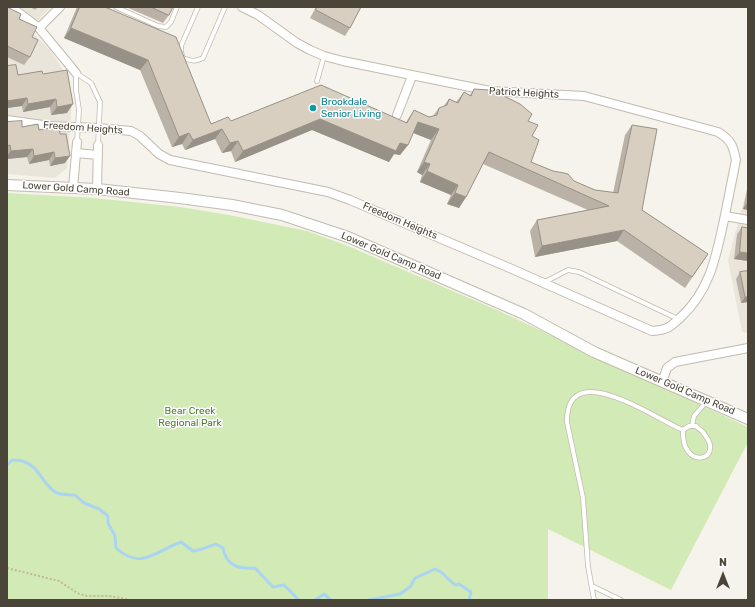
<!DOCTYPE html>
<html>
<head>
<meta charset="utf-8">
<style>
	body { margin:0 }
	#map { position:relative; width:755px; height:607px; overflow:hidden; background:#f6f3ec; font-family:Rubik,sans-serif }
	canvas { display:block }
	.frame { position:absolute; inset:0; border:8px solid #4b4439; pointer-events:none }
	.north { position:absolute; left:703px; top:555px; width:40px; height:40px; -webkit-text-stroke:3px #fff; paint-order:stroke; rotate:0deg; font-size:11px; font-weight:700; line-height:16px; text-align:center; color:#4b4439 }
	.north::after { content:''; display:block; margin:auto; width:14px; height:18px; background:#4b4439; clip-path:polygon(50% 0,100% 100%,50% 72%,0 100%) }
</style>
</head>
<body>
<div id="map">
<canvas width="755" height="607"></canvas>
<div class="frame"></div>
<div class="north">N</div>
</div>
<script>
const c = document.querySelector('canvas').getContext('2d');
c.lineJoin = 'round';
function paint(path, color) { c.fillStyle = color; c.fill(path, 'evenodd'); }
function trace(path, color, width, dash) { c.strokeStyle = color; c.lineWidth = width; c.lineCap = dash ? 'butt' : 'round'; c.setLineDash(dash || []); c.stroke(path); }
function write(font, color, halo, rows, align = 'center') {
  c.font = font + ' Rubik,sans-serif'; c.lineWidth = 3; c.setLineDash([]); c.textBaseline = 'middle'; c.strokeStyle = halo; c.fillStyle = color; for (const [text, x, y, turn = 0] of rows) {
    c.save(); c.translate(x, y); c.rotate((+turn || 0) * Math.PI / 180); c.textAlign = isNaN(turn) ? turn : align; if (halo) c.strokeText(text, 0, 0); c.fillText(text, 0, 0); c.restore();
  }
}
paint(new Path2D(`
	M7 7H51L41 17 31 31 51 51 62 68 69 87 72 100 67 168 55 178 7 174Z
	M748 185V333L742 332 728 260Z`), '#eae5da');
paint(new Path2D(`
	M7 193 94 198 180 207 229 215 307 231 348 246 497 310 748 427V442L671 590 548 529V600H7Z`), '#d2eab5');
trace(new Path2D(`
	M7 465 12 460C16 460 21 460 25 462 39 467 42 483 54 491 60 496 68 494 75 495L84 503 99 509 108 516V523L115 536 116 548C142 571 155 551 181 542L193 551C204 550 206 547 216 544L223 548C226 566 239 569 255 568L273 587 284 585 299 600
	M315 600 324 594 331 600
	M369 600 400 594 410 587 415 578 435 569 441 572 455 585 459 584 471 592 469 600`), '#a9d4f2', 3);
const service = new Path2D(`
	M116 7 158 26 166 27 171 22 177 7
	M198 7 181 46V52L183 58C191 61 195 62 203 58L225 7
	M76 73 91 83 100 102 98 145
	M76 73V90L79 110 77 142
	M317 81 324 56
	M543 283 568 270 579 272 678 319
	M692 426 694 416 706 402
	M592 586 621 600
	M594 600 588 566 583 498 567 422C566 355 657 420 683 430L689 426H696C699 429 703 431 705 435 725 461 681 471 683 430`);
const minor = new Path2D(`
	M11 7 39 28 76 73
	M39 28 60 7
	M397 115 412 76
	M7 120 50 126 98 128 131 131 140 136 159 154 170 160 328 192 350 200 512 269 652 331C668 330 670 327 681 317 710 290 716 257 724 220 728 200 732 180 736 160 733 145 731 140 718 132L584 96 490 91 343 61 324 56 310 50 297 43 258 15 242 7
	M76 153 98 155
	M73 188 77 142
	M97 189 98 145
	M725 216 748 220
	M662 382 667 368 675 362 748 348`);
const tertiary = new Path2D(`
	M7 185 97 189 180 198 232 205 282 215 348 237 524 314 594 352 748 419`);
trace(service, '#c2bbae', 5.5);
trace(minor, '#c2bbae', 10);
trace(tertiary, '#c2bbae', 12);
trace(new Path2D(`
	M7 568 59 581 79 594 87 596H109L131 600`), '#c4b79f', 2, [2, 2]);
trace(service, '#fff', 4);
trace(minor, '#fff', 8);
trace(tertiary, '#fff', 10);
paint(new Path2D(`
	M7 7 19 19 32 37 30 57 24 65 7 57Z
	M30 7H38L35 10Z
	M77 7H105L211 124 231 121 406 122 414 110 429 117 433 116 439 108 443 107 449 99 456 102 464 92 470 95 474 89 528 121 532 136 531 162 595 190 613 193 625 135 632 125 642 210 708 254 685 288 617 241 535 257 530 231 537 220 588 210 483 164 466 197 459 208 447 204 451 195 420 182 422 175 417 172 431 140 413 133 408 145 400 155 394 154 389 162 312 130 235 162 231 151 222 153 215 139 185 150 182 144 172 147 140 70 64 38Z
	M126 7H173L169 15 163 23Z
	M316 7H361L350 28 345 36 310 18Z
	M7 66 18 75 43 74 67 113 51 115 50 107 23 112 22 106 7 108Z
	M7 122 22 127 39 130 65 163 50 166 49 160 29 164 27 157 7 159Z
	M748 185V210L743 209Z
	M742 227 748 261 734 259 737 234Z
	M748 271V302L741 303 736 279 740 272Z`), '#bab2a6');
paint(new Path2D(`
	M71 28 148 60 140 70 64 38Z
	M27 98 22 106 7 108V101Z
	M56 99 50 107 23 112 28 104Z
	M73 104 67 113 51 115 57 107Z
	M320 119 408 145 400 155 394 154 389 162 312 130 235 162 243 151Z
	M418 122 439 129 431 140 411 132Z
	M222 129 215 139 185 150 193 140Z
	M189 133 182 144 172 147 179 137Z
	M238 141 231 151 222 153 230 143Z
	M33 149 27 157 7 159V156L11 151Z
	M54 152 49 160 29 164 34 156Z
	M70 156 65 163 50 166 55 158Z
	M424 162 430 164 422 175 417 172Z
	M427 171 458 185 451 195 420 182Z
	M455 193 466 197 459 208 447 204Z
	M747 203H748V210L743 209Z
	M624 230 617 241 535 257 542 246Z
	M740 252 748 253V261L734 259Z
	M745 297H748V302L741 303Z`), '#979187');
const building = new Path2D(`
	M7 7 21 14 19 19 37 27 32 37 38 40 30 57 7 46Z
	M80 7H105L176 37 211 124 228 117 231 121 321 85 407 123 414 110 429 117 437 115 439 108 447 105 449 99 458 103 464 92 471 96 474 89 489 90 500 94 520 104 532 114 528 121 538 125 532 136 539 140 531 162 553 171 564 173 568 174 574 181 595 190 618 193 632 125 657 129 642 210 708 254 692 277 624 230 542 246 537 220 609 206 489 152 466 197 455 193 458 185 427 171 430 164 424 162 439 129 418 122 408 145 400 143 396 151 320 119 243 151 238 141 230 143 222 129 193 140 189 133 179 137 148 60 71 28Z
	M151 7H173L169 15Z
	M317 7H361L350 28 316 10Z
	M16 65 18 75 42 71 43 74 67 70 73 104 57 107 56 99 28 104 27 98 7 101V66Z
	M22 121V127L38 124 39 130 59 126 60 134H66L70 156 55 158 54 152 34 156 33 149 11 151 10 145 7 146V122Z
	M742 227 748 228V253L740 252Z
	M748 271V297H745L740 272Z`);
paint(building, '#d8cfc1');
trace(building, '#979187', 1);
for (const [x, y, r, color] of [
	[313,108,4,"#0f9aa8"]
]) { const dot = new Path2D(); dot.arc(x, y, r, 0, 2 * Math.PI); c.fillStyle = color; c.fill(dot); trace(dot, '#fff', 1.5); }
write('10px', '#4b4439', '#fff', [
	["Patriot Heights",524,93,3],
	["Freedom Heights",83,128,4],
	["Lower Gold Camp Road",76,189,4],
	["Freedom Heights",400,221,23],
	["Lower Gold Camp Road",391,256,23],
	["Lower Gold Camp Road",685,391,23]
]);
write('10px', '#0d838f', '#fff', [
	["Brookdale",321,102],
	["Senior Living",321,114]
], 'left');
write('10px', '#4a7f2a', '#fff', [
	["Bear Creek",190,411],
	["Regional Park",190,423]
]);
</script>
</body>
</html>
